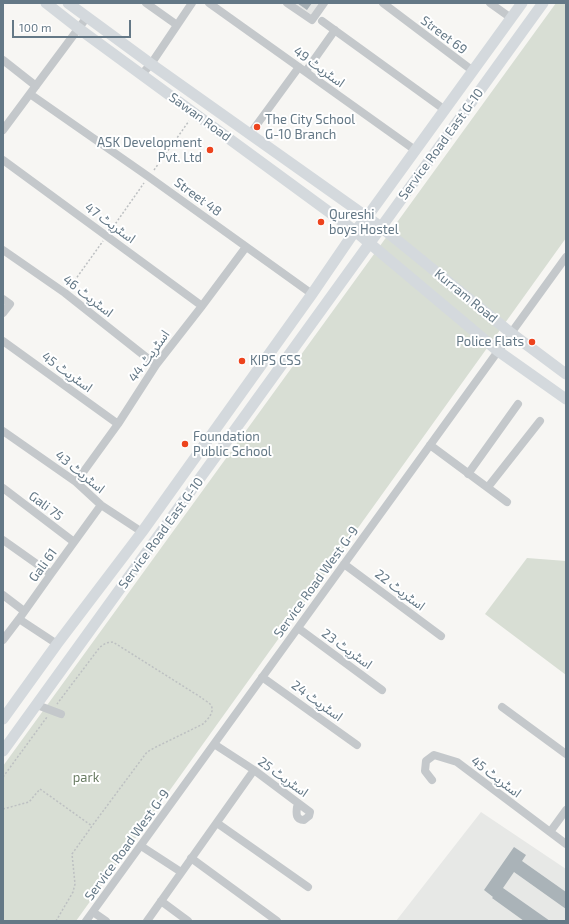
<!DOCTYPE html>
<html>
<head>
<meta charset="utf-8">
<style>
	body { margin:0 }
	#map { position:relative; width:569px; height:924px; overflow:hidden; background:#f7f6f3; font-family:"Exo 2",sans-serif }
	canvas { display:block }
	.frame { position:absolute; inset:0; border:4px solid #647886; pointer-events:none }
	.scale { position:absolute; left:12px; top:20px; width:119px; height:18px; box-sizing:border-box; border:2px solid #647886; border-top:0; padding-left:5px; font-size:12px; line-height:14px; white-space:nowrap; color:#647886; -webkit-text-stroke:3px #fff; paint-order:stroke }
</style>
</head>
<body>
<div id="map">
<canvas width="569" height="924"></canvas>
<div class="frame"></div>
<div class="scale">100 m</div>
</div>
<script>
const c = document.querySelector('canvas').getContext('2d');
c.lineJoin = 'round';
function paint(path, color) { c.fillStyle = color; c.fill(path, 'evenodd'); }
function trace(path, color, width, dash) { c.strokeStyle = color; c.lineWidth = width; c.lineCap = dash ? 'butt' : 'round'; c.setLineDash(dash || []); c.stroke(path); }
function write(font, color, halo, rows, align = 'center') {
  c.font = font + ' "Exo 2","Noto Sans Arabic",sans-serif'; c.lineWidth = 4; c.setLineDash([]); c.textBaseline = 'middle'; c.strokeStyle = halo; c.fillStyle = color; for (const [text, x, y, turn = 0] of rows) {
    c.save(); c.translate(x, y); c.rotate((+turn || 0) * Math.PI / 180); c.textAlign = isNaN(turn) ? turn : align; if (halo) c.strokeText(text, 0, 0); c.fillText(text, 0, 0); c.restore();
  }
}
paint(new Path2D(`
	M294 3H321L312 15Z
	M481 812 566 869V921H396Z`), '#e7e8e6');
paint(new Path2D(`
	M556 3H566V238L76 921H3V766Z
	M527 558 566 561V675L485 614Z`), '#d8ded4');
paint(new Path2D(`
	M297 3H312L307 10Z
	M514 847 526 855 522 861 566 892V909L514 872 503 888 550 921H524L492 898 493 897 484 890Z`), '#aab3b8');
trace(new Path2D(`
	M154 170 189 121
	M111 230 144 183
	M70 287 103 241
	M3 777 47 717
	M3 809 29 802 40 789 92 826
	M56 921 73 892 75 884 72 854 92 826 147 752 154 748 203 724C208 719 216 711 210 704 208 702 204 700 202 698L113 642 106 643 100 647 57 704`), '#bdc0c2', 1.5, [2, 2]);
trace(new Path2D(`
	M146 3 177 25
	M209 3 415 150
	M287 3 312 20 324 3
	M383 3 473 71
	M490 3 511 18
	M322 21 445 110
	M3 60 36 86
	M306 71 335 30
	M142 74 151 64 192 3
	M30 94 149 177 312 294
	M3 130 87 17
	M250 134 299 67
	M3 160 202 306
	M3 250 65 293 156 365
	M3 299 10 304 3 313
	M3 341 118 424
	M3 431 76 482 101 505 142 532
	M430 445 507 502
	M468 474 518 404
	M76 482 118 424 156 365 202 306 246 247
	M488 487 540 421
	M3 488 74 542
	M3 540 51 574
	M344 564 441 636
	M3 595 24 611
	M19 619 57 644
	M298 628 382 690
	M3 640 19 619 51 574 101 505
	M262 677 357 745
	M37 705 61 714
	M502 707 566 754
	M214 744 254 770 310 812 309 816 304 820C296 820 296 814 297 807L299 805
	M432 780 425 771 426 761 434 755 457 762 566 844
	M217 823 308 887
	M550 832 566 810
	M141 846 181 872
	M191 858 277 921
	M161 901 188 921
	M93 912 106 921
	M86 921 566 257
	M147 921 254 770`), '#c4c8cb', 8);
trace(new Path2D(`
	M46 3 78 28 355 231 498 351 566 399
	M68 3 151 64 381 227 511 333 566 374
	M3 719 57 644 142 532 312 294 355 231 367 217 522 3
	M3 751 543 3`), '#d4d9dd', 11);
for (const [x, y, r, color] of [
	[257,127,4,"#ed431d"],
	[210,150,4,"#ed431d"],
	[321,222,4,"#ed431d"],
	[532,342,4,"#ed431d"],
	[242,361,4,"#ed431d"],
	[185,444,4,"#ed431d"]
]) { const dot = new Path2D(); dot.arc(x, y, r, 0, 2 * Math.PI); c.fillStyle = color; c.fill(dot); trace(dot, '#fff', 1.5); }
write('13px', '#647886', '#fff', [
	["Street 69",444,35,37],
	["اسٹریٹ 49",319,67,36],
	["Sawan Road",200,117,36],
	["Service Road East G-10",441,144,-54],
	["Street 48",198,197,36],
	["اسٹریٹ 47",110,223,36],
	["اسٹریٹ 46",88,296,38],
	["Kurram Road",466,296,39],
	["اسٹریٹ 44",149,356,-54],
	["اسٹریٹ 45",67,372,36],
	["اسٹریٹ 43",80,472,39],
	["Gali 75",46,506,37],
	["Service Road East G-10",161,533,-54],
	["Gali 61",43,565,-54],
	["Service Road West G-9",316,582,-54],
	["اسٹریٹ 22",400,590,37],
	["اسٹریٹ 23",347,649,36],
	["اسٹریٹ 24",317,701,36],
	["اسٹریٹ 25",283,777,36],
	["اسٹریٹ 45",496,777,37],
	["Service Road West G-9",127,845,-54]
]);
write('13px', '#647886', '#fff', [
	["The City School",265,120],
	["G-10 Branch",265,135],
	["ASK Development",202,143,"right"],
	["Pvt. Ltd",202,158,"right"],
	["Qureshi",329,215],
	["boys Hostel",329,230],
	["Police Flats",524,342,"right"],
	["KIPS CSS",250,361],
	["Foundation",193,437],
	["Public School",193,452]
], 'left');
write('13px', '#697c63', '#fff', [
	["park",86,778]
]);
</script>
</body>
</html>
